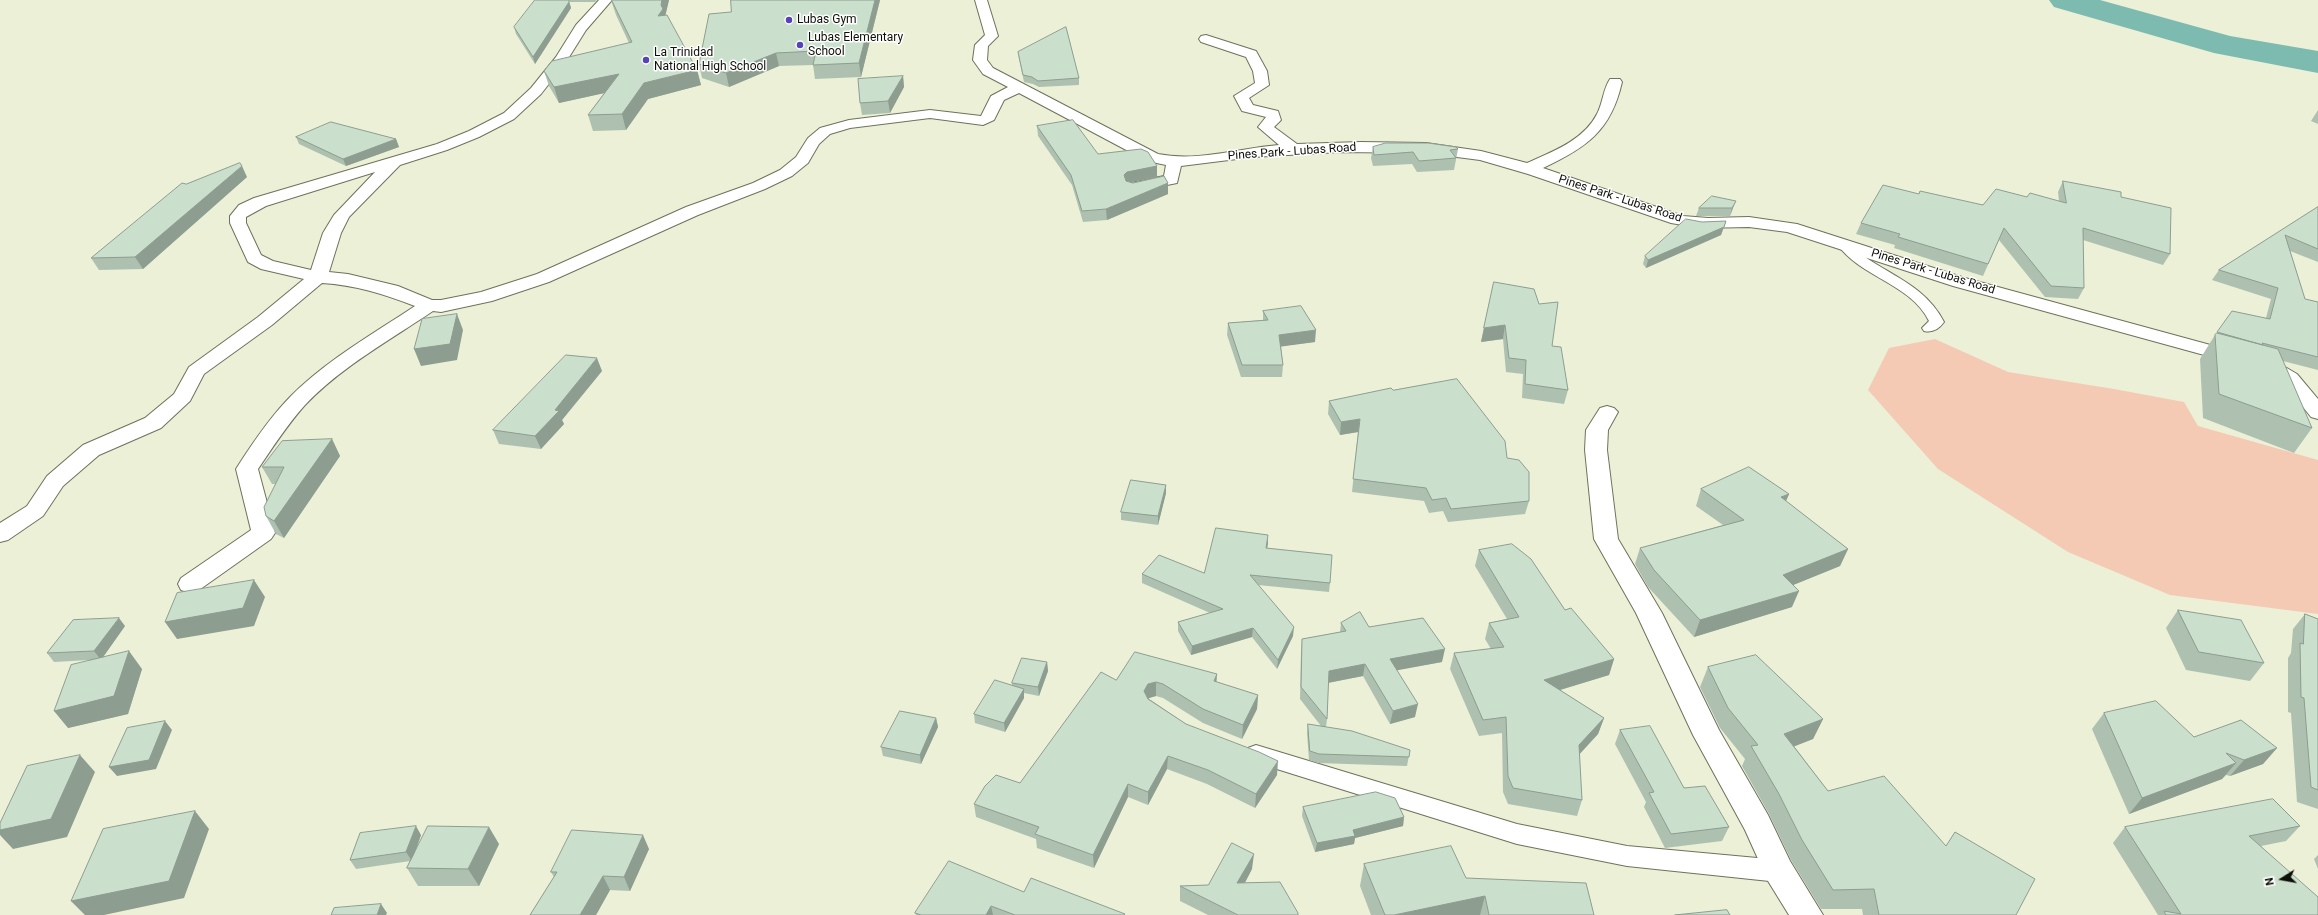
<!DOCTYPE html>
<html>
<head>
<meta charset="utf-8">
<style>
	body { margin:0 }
	#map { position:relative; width:2318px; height:915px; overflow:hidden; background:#ebf0d7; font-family:Roboto,sans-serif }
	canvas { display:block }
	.north { position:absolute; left:2262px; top:859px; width:40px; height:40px; -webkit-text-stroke:3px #fff; paint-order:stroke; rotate:259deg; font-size:11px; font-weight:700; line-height:16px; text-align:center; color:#0e0f07 }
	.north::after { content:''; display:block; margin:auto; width:14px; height:18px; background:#0e0f07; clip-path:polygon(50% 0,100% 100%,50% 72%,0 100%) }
</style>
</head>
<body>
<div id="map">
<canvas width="2318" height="915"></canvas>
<div class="north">N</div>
</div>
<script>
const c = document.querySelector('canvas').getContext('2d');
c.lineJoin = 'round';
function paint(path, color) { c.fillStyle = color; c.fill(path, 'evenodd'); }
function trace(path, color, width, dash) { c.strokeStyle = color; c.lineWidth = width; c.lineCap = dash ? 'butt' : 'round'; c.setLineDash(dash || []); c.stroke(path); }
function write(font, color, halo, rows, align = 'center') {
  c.font = font + ' Roboto,sans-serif'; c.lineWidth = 3; c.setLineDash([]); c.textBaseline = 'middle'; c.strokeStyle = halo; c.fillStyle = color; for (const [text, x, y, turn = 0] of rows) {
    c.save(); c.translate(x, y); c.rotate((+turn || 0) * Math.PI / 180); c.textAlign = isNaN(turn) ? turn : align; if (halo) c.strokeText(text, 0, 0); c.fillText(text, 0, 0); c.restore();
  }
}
paint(new Path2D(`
	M1935 339 2008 372 2114 389 2184 402 2198 426 2318 460V614L2170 595 2068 552 1938 469 1868 390 1889 348Z`), '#f4cab4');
paint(new Path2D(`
	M2049 0H2100L2230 36 2318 51V73L2214 53 2054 7Z`), '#7dbbb1');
const service = new Path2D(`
	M1844 240C1854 242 1859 253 1868 259 1897 278 1927 289 1944 322 1939 329 1932 333 1924 331L1922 328 1929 321C1910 283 1861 278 1837 244Z
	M1256 745 1517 824 1627 846 1779 860 1787 864 1791 871 1787 878 1779 882 1627 866 1517 844 1248 760 1245 754 1248 748Z`);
const minor = new Path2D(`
	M599 0H612L586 30 566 62 541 94 514 119 479 137 447 150 400 165 349 217 341 233 329 272 348 274 398 286 432 300H441L481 292 537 274 686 207 753 183 780 170 796 157 808 138 820 128 849 120 930 110 981 116 991 96 1008 87 983 74 973 60 975 45 985 35 975 0H987L998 36 988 46 987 60 993 68 1158 154C1198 162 1239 148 1279 145L1258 127 1266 117 1242 111 1234 96 1255 83 1253 71 1246 57 1201 42 1199 39 1201 36 1206 35 1256 51 1267 71 1269 85 1249 98 1253 105 1278 111 1281 120 1274 127 1297 144 1361 142 1426 143 1481 151 1527 163C1552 152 1584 140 1597 114 1603 103 1603 89 1610 79H1620L1622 82C1611 131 1586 148 1543 168L1683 216 1708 218 1749 217 1797 224 1965 278 2280 364 2297 374 2318 399V419L2311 417 2283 382 2266 372 1953 286 1787 232 1749 227 1700 228 1671 223 1528 174 1480 160 1426 153 1340 152 1253 157 1181 166 1177 183 1137 191 1131 189 1129 186 1131 183 1164 176 1166 165 1147 161 1019 93 1004 100 994 120 983 125 930 118 850 128 830 134 819 144 808 163 792 176 765 189 698 215 549 282 492 301 441 312 433 311C390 340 341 367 305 405 287 425 273 447 258 469L275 533 271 539 199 590 190 593 181 590 178 584 181 578 251 530 236 469C252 444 270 417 291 396 327 360 373 334 415 306 384 294 355 285 322 283L272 325 204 374 190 401 161 428 99 455 63 486 43 516 8 540 0 542V523L27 506 47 476 83 445 145 418 174 394 189 367 258 317 304 279 261 269 248 262 230 223V216L239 205 254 198 437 144 469 131 504 113 531 88 556 57 576 25ZM375 172 334 215 323 233 311 270 273 261 261 255 246 223V217L266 206Z
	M1607 406 1614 408 1618 412 1608 430 1607 450 1618 539 1662 613 1719 730 1768 815 1790 861 1823 915H1789L1768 881 1745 830 1693 735 1636 613 1594 539 1585 450 1586 430 1600 408Z`);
trace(service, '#6d725c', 2);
trace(minor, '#6d725c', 2);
paint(service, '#fff');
paint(minor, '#fff');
paint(new Path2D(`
	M569 0H597L595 2H570Z
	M569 0 571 8 535 64 516 34 514 27Z
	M611 0H669L665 16 697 70 701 85 648 99 626 130 593 131 588 115 604 93 559 103 549 86 544 71 629 43 616 15Z
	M731 0H880L861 77 815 79 813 65 779 66 729 87 702 78 699 64 731 12Z
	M1018 52 1079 78V85L1039 87 1033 84 1024 82 1019 59Z
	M903 76 904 87 890 113 862 115 860 103Z
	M2318 110V124L2311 121Z
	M1037 126 1098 154 1157 166V177L1131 182 1133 183H1168V194L1107 220 1083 222 1072 185 1038 136Z
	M296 137 396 139 399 147 346 166 299 144Z
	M1373 147 1458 149 1454 170 1417 172 1412 164 1373 166 1371 158Z
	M247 177 143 269 99 270 91 258 186 184Z
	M2063 181 2121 197 2170 254 2163 265 2083 240 2084 288 2078 299 2045 297 1999 240 1983 276 1894 248 1895 245 1856 234 1861 223 1918 194 1983 205 2027 197 2059 201 2058 192Z
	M2318 207V262L2290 251 2305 299 2318 302V370L2283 361 2312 428 2294 453 2203 418 2200 359 2215 335 2217 333 2266 318 2271 299 2212 280 2219 270Z
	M1699 208H1733L1730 216H1696Z
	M1726 221 1721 235 1646 268 1643 264 1645 256 1702 222Z
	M1494 282 1552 346 1568 390 1564 404 1522 398 1523 374 1506 372 1503 339 1481 342Z
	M1263 311 1315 342 1281 346 1283 365 1282 377H1241L1227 335 1228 323 1263 320Z
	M602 371 562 420 564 424 541 449 499 444 493 430Z
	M1393 390 1507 458 1529 501 1525 514 1448 522 1443 511 1429 513 1424 501 1352 492 1358 432 1340 435 1328 414 1329 401Z
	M332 439 340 456 284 538 276 534 266 516 275 484H272L262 467Z
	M1166 485V493L1158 525 1121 520V512Z
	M1701 489 1789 494 1786 501 1848 549 1840 566 1793 585 1792 607 1694 637 1648 587 1635 564 1640 548 1723 525 1696 506Z
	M1268 544 1267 548 1330 583 1329 592 1258 585 1293 636 1277 669 1252 637 1191 655 1178 631V622L1210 613 1142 583V574L1204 573Z
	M1479 550 1565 610 1614 659 1609 675 1560 690 1604 718 1598 734 1579 755 1582 800 1577 816 1508 804 1503 792 1502 733 1479 736 1450 669 1454 653 1491 649 1485 639 1489 623 1507 619 1475 566Z
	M2178 610 2264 663 2250 681 2186 670 2166 628Z
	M2305 614 2318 619V809L2297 802 2291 713 2288 712V658L2291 653 2293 629Z
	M1341 623 1369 627 1442 662 1396 670 1415 717 1390 724 1363 676 1328 683 1327 719 1326 727 1410 750 1407 766 1318 763 1309 760 1307 733 1308 724 1321 726 1300 699 1301 651 1302 639 1340 632Z
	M125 626 103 657 142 669 128 714 68 728 89 660 54 662 47 653Z
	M1047 662 1048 671 1039 696 1024 693V698L1005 732 975 723 974 714 1012 686V683Z
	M1708 667 1823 719 1813 739 1794 746 1828 791 1946 846 1955 832 2016 915H1863L1862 909H1821L1791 860 1769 814 1742 766 1745 759 1720 728 1700 687Z
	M1217 674 1216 682 1258 695 1257 709 1242 739 1203 723 1163 698 1156 696 1149 698H1148L1186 724 1277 775 1255 808 1207 784 1167 769 1148 805 1128 797 1094 868 1037 848 1036 839 976 817 974 804 1020 783 1116 680Z
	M2104 713 2194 737 2277 748 2263 764 2230 776 2226 775 2222 779 2129 814 2092 729Z
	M936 718 938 727 921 764 883 756 881 747Z
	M1620 730 1684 788 1729 827 1722 841 1665 848 1644 807 1646 802 1615 744Z
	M1303 807 1404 817 1403 826 1355 838 1354 844 1315 852 1302 816Z
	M2300 826 2286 841 2261 846 2318 915H2158L2113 843 2125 827Z
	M421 835 415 852 499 844 479 886H418L407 868 410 861 356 869 350 860Z
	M649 849 630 891 610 890 596 915H530L554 877 551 872Z
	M2318 855V869L2314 859Z
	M1364 864 1466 878 1594 915H1371L1360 886Z
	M1252 869 1245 883 1298 915H1208L1180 901V886L1208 885Z
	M1024 892 1125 915H916L915 913Z`), '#aec1b0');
paint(new Path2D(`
	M662 0H669L665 17 658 16Z
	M875 0H880L861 77 859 63Z
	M569 2 571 8 535 64 533 57Z
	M776 53 779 66 729 87 726 73Z
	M697 70 701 85 648 99 626 130 622 114 644 83Z
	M619 74 623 89 559 103 554 87Z
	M903 76 904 87 890 113 888 101Z
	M396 139 399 147 346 166 343 159Z
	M242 166 247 177 143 269 135 257Z
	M1157 166V177L1127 183 1124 175 1127 172Z
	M1168 183V194L1107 220 1106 209Z
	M1736 201 1733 208 1730 216 1732 208Z
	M1726 221 1721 235 1646 268 1648 260Z
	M457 314 463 330 457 360 421 366 414 349Z
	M1505 325 1503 339 1481 342 1484 328Z
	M1316 330 1315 342 1278 347 1279 335Z
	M597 358 602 371 562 420 564 424 541 449 535 436 555 410Z
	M1360 419 1358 432 1340 435 1341 422Z
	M332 439 340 456 284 538 274 521Z
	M1166 485V493L1158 525V516Z
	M1789 494 1782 510 1781 497Z
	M1268 535V544L1265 557 1266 548Z
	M1848 549 1840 566 1776 592 1783 575Z
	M254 580 265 597 254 626 177 639 165 622Z
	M1799 591 1792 607 1694 637 1700 620Z
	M119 618 125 626 101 660 94 651Z
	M1294 627 1293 636 1277 669 1278 660Z
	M1253 628 1252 637 1191 655 1192 646Z
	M1445 649 1442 662 1388 672 1390 659Z
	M129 651 142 669 128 714 68 728 54 711Z
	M1614 659 1609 675 1540 696 1544 680Z
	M1047 662 1048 671 1039 696 1038 687Z
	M1365 664 1363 676 1327 683 1329 671Z
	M1217 674 1216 687 1214 681Z
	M1156 682V696L1149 698 1144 704V691L1148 684Z
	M1024 689V698L1005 732 1004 723Z
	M1258 695 1257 709 1242 739 1243 725Z
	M1418 704 1415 717 1390 724 1393 711Z
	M936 718 938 727 921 764 920 755Z
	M1604 718 1598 734 1573 761 1579 745Z
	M1823 719 1813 739 1775 754 1784 734Z
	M165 721 172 730 156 769 117 776 109 767Z
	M2277 748 2263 764 2230 776 2244 760Z
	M80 755 95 772 67 837 13 849 0 835V830Z
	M1168 756 1167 769 1148 805V792Z
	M1278 761 1277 775 1255 808 1256 794Z
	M2236 763 2222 779 2129 814 2142 798Z
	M1128 784V797L1094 868 1093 855Z
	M195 811 209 829 184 898 104 915H85L71 901Z
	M1404 817 1403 826 1355 838 1354 844 1315 852 1317 843 1353 830Z
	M416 826 421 835 412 861 406 852Z
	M489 827 499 844 479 886 468 869Z
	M643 835 649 849 630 891 624 877Z
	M1254 854 1252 869 1236 899 1237 883Z
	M603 876 610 890 596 915H580Z
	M1485 896 1480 915H1394Z
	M381 904 387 913 386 915H377Z
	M991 906 993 915H986Z`), '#8d9d90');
const building = new Path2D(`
	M535 0H569V2L533 57 514 27Z
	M612 0H662L661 5 663 9 658 16 667 15 697 70 644 83 622 114 588 115 619 74 554 87 544 71 552 61 632 42 612 1Z
	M731 0H875L859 63 813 65 816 51 776 53 726 73 699 64 709 14 731 12Z
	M1066 27 1079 78 1038 81 1032 77 1023 75 1018 52Z
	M903 76 888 101 860 103 858 79Z
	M1073 120 1098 154 1141 149 1148 152 1157 166 1127 172 1124 175 1126 181 1133 183 1164 176 1168 183 1106 209 1082 211 1071 175 1037 126Z
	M331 122 396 139 343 159 296 137Z
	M1386 143H1428L1456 147 1458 149 1450 150 1456 158 1419 161 1413 152 1374 155 1373 147Z
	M240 163 242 166 135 257 91 258 182 183 186 184Z
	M2063 181 2121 192V197L2171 208 2170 254 2083 228 2084 288 2051 286 2004 228 1988 264 1898 237 1900 234 1861 223 1883 185 1919 194 1920 191 1983 205 1996 189 2027 197 2030 193 2066 203Z
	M1712 196 1736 201 1732 208H1699Z
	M2318 207V249L2285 235 2305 299 2318 302V357L2262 343 2263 345 2217 332 2232 311 2270 319 2278 288 2219 270Z
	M1686 219 1702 222 1726 221 1724 227 1648 260 1645 256Z
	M1494 282 1534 289 1539 304 1558 302 1552 346 1561 347 1568 390 1525 384 1526 360 1509 358 1505 325 1484 328Z
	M1301 306 1316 330 1279 335 1283 365H1242L1228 323 1268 320 1263 311Z
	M457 314 450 344 414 349 422 319Z
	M2217 333 2278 349 2312 428 2219 394 2215 335Z
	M566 355 597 358 555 410 559 411 535 436 493 430Z
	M1457 379 1505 441 1507 458 1519 460 1529 472V501L1451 509 1446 498 1432 500 1426 488 1353 479 1360 419 1341 422 1329 401 1391 388 1393 390Z
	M332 439 274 521 266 516 264 507 284 467H262L282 441Z
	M1749 467 1789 494 1781 497 1848 549 1783 575 1799 591 1700 620 1654 570 1640 548 1744 520 1701 489Z
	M1131 480 1166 485 1158 516 1121 512Z
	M1216 528 1268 535 1266 548 1332 555 1330 583 1250 575 1294 627 1278 660 1253 628 1192 646 1178 622 1223 609 1142 574 1159 555 1204 573Z
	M1512 544 1531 559 1565 610 1571 608 1614 659 1544 680 1604 718 1579 745 1582 800 1513 788 1508 776 1506 717 1483 720 1454 653 1504 647 1489 623 1519 617 1479 550Z
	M254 580 243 608 165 622 177 593Z
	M2178 610 2241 620 2264 663 2199 652Z
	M1360 612 1369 627 1423 618 1445 649 1390 659 1418 704 1393 711 1365 664 1329 671 1327 719 1301 687 1302 639 1346 631 1341 623Z
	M2305 614 2318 619V790L2311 787 2304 698 2301 697 2300 643 2303 644Z
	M119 618 94 651 47 653 73 620Z
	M129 651 114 696 54 711 71 665Z
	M1135 652 1217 674 1214 681 1258 695 1243 725 1203 709 1163 684 1156 682 1148 684 1144 691 1148 699 1186 724 1259 752 1278 761 1256 794 1208 770 1168 756 1148 792 1128 784 1093 855 1035 834 1039 827 974 804 985 786 996 775 1020 783 1101 672 1116 680Z
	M1756 655 1823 719 1784 734 1828 791 1884 776 1946 846 1955 832 2035 879 2016 915H1879L1874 889 1833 890 1802 840 1779 794 1751 746 1758 745 1728 708 1708 667Z
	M1022 658 1047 662 1038 687 1012 683Z
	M995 680 1024 689 1004 723 974 714Z
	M2156 701 2194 737 2241 720 2277 748 2244 760 2226 753 2236 763 2142 798 2104 713Z
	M900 711 936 718 920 755 881 747Z
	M165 721 149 760 109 767 127 728Z
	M1308 724 1352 731 1410 750 1409 757 1319 754 1310 751Z
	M1650 726 1684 788 1705 786 1729 827 1671 834 1649 793 1654 792 1620 730Z
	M80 755 51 819 0 830V823L27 766Z
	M1376 792 1395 798 1404 817 1353 830 1355 836 1317 843 1303 807Z
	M2273 799 2300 826 2249 836 2318 897V915H2166L2164 911 2181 914 2125 827Z
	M195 811 169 881 71 901 103 829Z
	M416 826 406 852 350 860 360 833Z
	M428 826 489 827 468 869 407 868Z
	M572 830 643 835 624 877 603 876 580 915H530L557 872H551Z
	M1232 843 1254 854 1237 883 1280 882 1298 913V915H1238L1180 886 1208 885Z
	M1451 846 1466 878 1586 883 1594 915H1489L1485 896 1394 915H1385L1364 864Z
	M949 861 1024 892 1031 878 1125 914 1124 915H1015L991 906 986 915H921L915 913Z
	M381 904 377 915H331L334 908Z
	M1727 910 1730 915H1675Z`);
paint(building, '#cae0cd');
trace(building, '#8d9d90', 1);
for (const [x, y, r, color] of [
	[789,20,4,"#5543ba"],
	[800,45,4,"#5543ba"],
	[646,60,4,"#5543ba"]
]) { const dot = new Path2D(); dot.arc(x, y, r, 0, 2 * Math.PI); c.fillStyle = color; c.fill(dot); trace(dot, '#fff', 1.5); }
write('12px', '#0e0f07', '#fff', [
	["Lubas Gym",797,20],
	["Lubas Elementary",808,38],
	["School",808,52],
	["La Trinidad",654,53],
	["National High School",654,67]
], 'left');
write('12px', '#0e0f07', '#fff', [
	["Pines Park - Lubas Road",1292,152,-4],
	["Pines Park - Lubas Road",1620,199,18],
	["Pines Park - Lubas Road",1933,272,17]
]);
</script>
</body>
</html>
